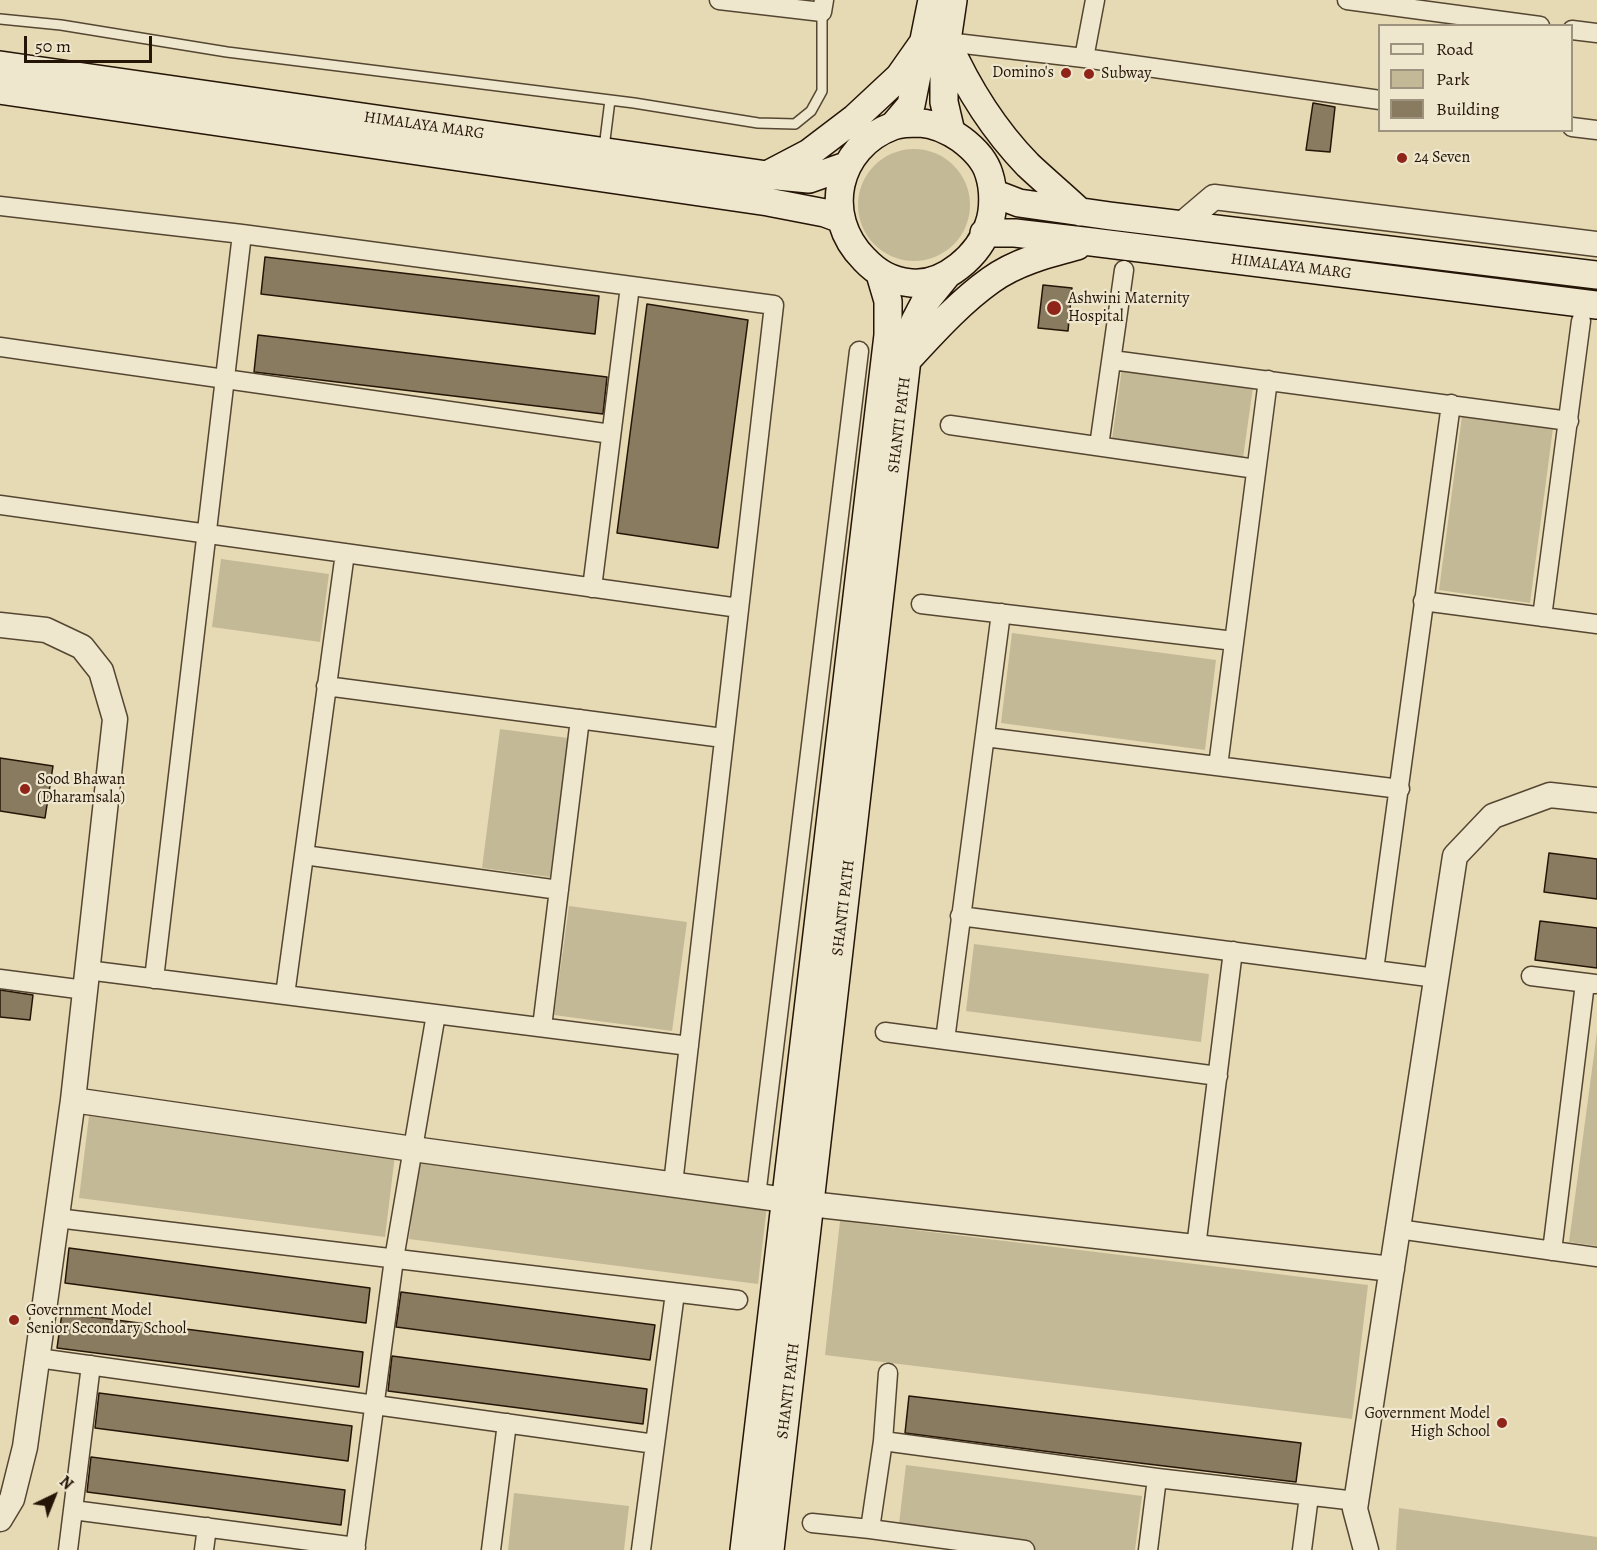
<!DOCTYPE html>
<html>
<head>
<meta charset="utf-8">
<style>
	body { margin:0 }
	#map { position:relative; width:1597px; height:1550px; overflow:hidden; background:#e5dab3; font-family:Alegreya,serif }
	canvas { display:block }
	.legend { position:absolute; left:1378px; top:24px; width:195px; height:108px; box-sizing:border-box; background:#eee7ce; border:2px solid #9e937e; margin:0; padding:8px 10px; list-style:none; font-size:18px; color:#251507 }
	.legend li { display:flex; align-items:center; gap:12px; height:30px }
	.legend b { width:30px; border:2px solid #9e937e }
	.north { position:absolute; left:24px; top:1466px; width:60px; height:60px; -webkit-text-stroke:4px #eee7ce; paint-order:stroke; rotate:43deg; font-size:16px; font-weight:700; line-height:24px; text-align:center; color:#251507 }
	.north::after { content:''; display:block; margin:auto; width:21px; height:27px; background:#251507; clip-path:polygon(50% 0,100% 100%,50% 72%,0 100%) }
	.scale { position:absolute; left:24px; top:36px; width:128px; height:27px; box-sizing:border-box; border:3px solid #251507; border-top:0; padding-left:8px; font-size:18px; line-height:21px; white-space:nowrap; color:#251507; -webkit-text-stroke:4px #eee7ce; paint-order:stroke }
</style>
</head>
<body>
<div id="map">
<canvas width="1597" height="1550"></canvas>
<ul class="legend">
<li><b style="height:8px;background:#eee7ce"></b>Road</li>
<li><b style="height:16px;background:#c4b996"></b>Park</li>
<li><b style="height:16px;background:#897b60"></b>Building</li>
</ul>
<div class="north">N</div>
<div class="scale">50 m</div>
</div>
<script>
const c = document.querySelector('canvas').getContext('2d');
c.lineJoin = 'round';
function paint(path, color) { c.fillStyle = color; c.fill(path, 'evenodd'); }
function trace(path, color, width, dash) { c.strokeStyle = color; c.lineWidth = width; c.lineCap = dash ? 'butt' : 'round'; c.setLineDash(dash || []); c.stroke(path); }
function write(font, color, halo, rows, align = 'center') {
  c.font = font + ' Alegreya,serif'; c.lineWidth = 4.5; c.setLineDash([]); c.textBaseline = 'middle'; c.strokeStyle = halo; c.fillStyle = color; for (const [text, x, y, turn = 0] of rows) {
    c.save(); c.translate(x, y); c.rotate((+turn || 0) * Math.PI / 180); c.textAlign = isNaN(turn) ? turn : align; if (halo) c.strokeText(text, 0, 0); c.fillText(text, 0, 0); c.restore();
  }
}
paint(new Path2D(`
	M858 205a56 56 0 1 1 112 0a56 56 0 1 1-112 0Z
	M1122 368 1253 387 1243 458 1112 439Z
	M1462 416 1553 428 1530 603 1439 590Z
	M221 559 329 574 320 642 212 627Z
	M1012 633 1216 660 1205 750 1001 723Z
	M500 729 568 738 550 877 482 868Z
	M569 906 687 922 672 1031 554 1015Z
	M974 944 1209 974 1201 1042 966 1011Z
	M1597 1032V1246L1569 1242Z
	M89 1116 395 1155 385 1237 79 1198Z
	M418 1161 767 1205 758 1284 409 1239Z
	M840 1221 1368 1285 1352 1419 825 1355Z
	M906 1465 1142 1496 1135 1550H1034L898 1532Z
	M514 1493 629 1506 624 1550H508Z
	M1399 1508 1597 1537V1550H1396Z`), '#c4b996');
const building = new Path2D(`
	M1313 103 1335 107 1330 152 1306 150Z
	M265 257 599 296 595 334 261 294Z
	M1043 285 1072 288 1068 331 1038 328Z
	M647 304 748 320 718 548 617 533Z
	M258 335 607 377 603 414 254 372Z
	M0 758 53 766 45 818 0 811Z
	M1549 853 1597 859V899L1544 892Z
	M1540 921 1597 928V968L1535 960Z
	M0 990 33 995 30 1020 0 1017Z
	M69 1248 370 1288 366 1323 65 1283Z
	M401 1292 655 1325 650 1360 396 1327Z
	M62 1313 363 1352 359 1387 57 1348Z
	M392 1356 647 1389 643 1424 388 1391Z
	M99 1393 352 1426 348 1461 95 1428Z
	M909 1396 1301 1443 1296 1482 1082 1456 905 1433Z
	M91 1457 345 1490 341 1525 87 1492Z`);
paint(building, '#897b60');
trace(building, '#251507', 1.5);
const service = new Path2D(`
	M0 19 61 25 227 52 634 103 758 123 795 124 811 111 822 91V12
	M604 148 610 100`);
const minor = new Path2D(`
	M719 0 822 12 824 0
	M1347 0 1540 26
	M1572 30 1597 33
	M947 42 1084 58 1380 100
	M1084 58 1095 0
	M1572 127 1597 130
	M0 206 242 234 774 305 673 1184
	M0 347 611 434
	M1112 360 1569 421
	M950 425 1256 469
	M1099 446 1124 270
	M0 505 739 608
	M592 588 630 286
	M1423 601 1597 624
	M921 604 1234 641
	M1542 617 1581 321
	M326 686 723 738
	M985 737 1400 789
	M1218 766 1268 380
	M304 855 559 890
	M960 916 1436 978
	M87 970 689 1046
	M1374 970 1451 404
	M1531 976 1595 984
	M0 979 85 990
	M154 979 242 234
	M285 995 345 553
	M542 1027 580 719
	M885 1032 1218 1076
	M945 1040 1001 613
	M756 1196 859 351
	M57 1218 738 1300
	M1398 1229 1597 1257
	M1196 1247 1233 951
	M1552 1251 1585 983
	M38 1358 655 1444
	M883 1441 1157 1478 1356 1501
	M73 1510 356 1547
	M812 1523 870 1529 1025 1550
	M870 1529 883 1441 888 1373
	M68 1550 91 1365
	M204 1550 207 1527
	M355 1550 394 1259 436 1014
	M491 1550 507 1423
	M641 1550 675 1293
	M1148 1550 1157 1478
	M1302 1550 1309 1496`);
const tertiary = new Path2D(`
	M1181 225 1214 197 1597 244
	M0 625 46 630 82 647 101 671 115 719 73 1100 25 1447 12 1499 0 1519
	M73 1100 413 1149 786 1200
	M810 1204 1392 1269
	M1366 1550 1355 1509 1455 856 1493 816 1550 795 1597 800`);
const secondary = new Path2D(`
	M947 42C967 87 993 129 1028 165 1045 181 1063 196 1080 212
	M0 65 767 175 809 179 846 166
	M0 90 768 202 825 213 841 219
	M920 123C936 124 948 130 961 139 973 148 985 160 989 174 994 189 994 210 989 224 980 255 944 286 911 283 891 281 877 273 864 259 821 216 836 147 893 126 901 123 911 123 920 123Z
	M894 125 911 105 932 0
	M951 132 944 102V61L953 0
	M767 175 809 153 855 118 899 77 925 40
	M993 193 1019 203 1110 216 1597 275
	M984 233H1015L1092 242 1597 305
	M908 359C934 331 960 302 991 280 1016 262 1047 254 1077 246
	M744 1550 888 335V301L880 274
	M770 1550 907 359 915 321 925 302 946 276`);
trace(service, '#554632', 12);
trace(minor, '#554632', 21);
trace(tertiary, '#554632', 27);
trace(secondary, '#251507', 30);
trace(service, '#eee7ce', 9);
trace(minor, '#eee7ce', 18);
trace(tertiary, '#eee7ce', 24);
trace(secondary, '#eee7ce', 27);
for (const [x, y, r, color] of [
	[1066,73,6,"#8f2418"],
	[1089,74,6,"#8f2418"],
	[1402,158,6,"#8f2418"],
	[1054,308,8,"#8f2418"],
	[25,789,6,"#8f2418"],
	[14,1320,6,"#8f2418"],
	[1502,1423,6,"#8f2418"]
]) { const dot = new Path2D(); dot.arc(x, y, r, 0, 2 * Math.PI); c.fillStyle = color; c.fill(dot); trace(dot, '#eee7ce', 2); }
write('16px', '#251507', '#eee7ce', [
	["Domino's",1054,73,"right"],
	["Subway",1101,74],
	["24 Seven",1414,158],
	["Ashwini Maternity",1068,299],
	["Hospital",1068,317],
	["Sood Bhawan",37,780],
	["(Dharamsala)",37,798],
	["Government Model",26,1311],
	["Senior Secondary School",26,1329],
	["Government Model",1490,1414,"right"],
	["High School",1490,1432,"right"]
], 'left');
write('16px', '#251507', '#eee7ce', [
	["HIMALAYA MARG",424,126,8],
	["HIMALAYA MARG",1291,267,7],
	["SHANTI PATH",900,425,-83],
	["SHANTI PATH",844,908,-83],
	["SHANTI PATH",789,1391,-83]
]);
</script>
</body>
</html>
